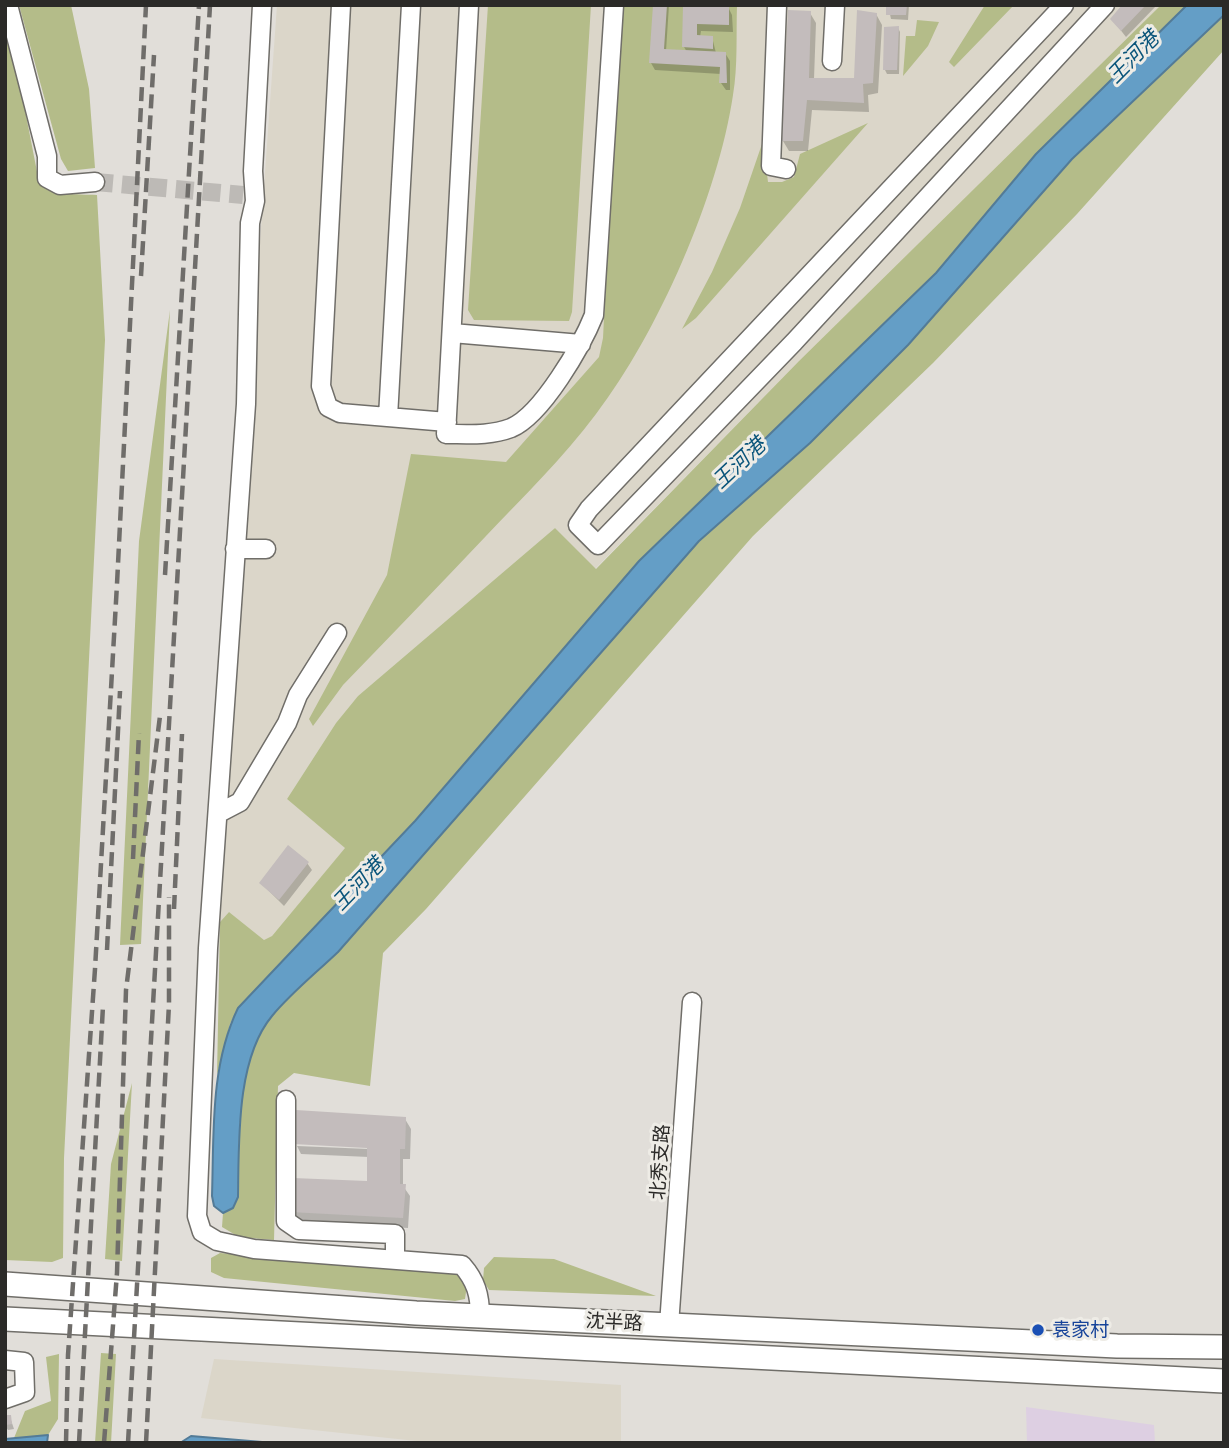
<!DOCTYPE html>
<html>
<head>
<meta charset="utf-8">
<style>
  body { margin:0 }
  #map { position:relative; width:1229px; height:1448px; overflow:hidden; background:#e1ded9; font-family:Commissioner,sans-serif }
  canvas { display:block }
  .frame { position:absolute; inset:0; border:7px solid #2b2a28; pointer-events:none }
</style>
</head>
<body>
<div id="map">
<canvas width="1229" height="1448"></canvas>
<div class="frame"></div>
</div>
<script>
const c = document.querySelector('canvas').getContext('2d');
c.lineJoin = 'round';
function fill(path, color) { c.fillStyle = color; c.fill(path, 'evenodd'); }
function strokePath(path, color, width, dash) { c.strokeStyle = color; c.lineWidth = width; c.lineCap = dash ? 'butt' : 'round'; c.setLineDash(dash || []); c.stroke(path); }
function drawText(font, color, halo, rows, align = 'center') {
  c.font = font + ' Commissioner,"Noto Sans SC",sans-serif'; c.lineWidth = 6; c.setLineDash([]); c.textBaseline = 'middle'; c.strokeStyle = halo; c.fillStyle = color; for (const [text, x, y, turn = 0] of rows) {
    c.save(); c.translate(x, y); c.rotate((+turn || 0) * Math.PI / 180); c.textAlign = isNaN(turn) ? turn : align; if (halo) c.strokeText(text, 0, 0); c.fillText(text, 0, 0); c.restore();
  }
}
const commercial = new Path2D(`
  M1026,1407L1154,1425L1155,1443H1027Z`);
const built = new Path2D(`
  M277,5H1161L799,361L595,569L555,528L358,696L336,723L287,799L346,848L272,936L264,940L229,912L220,922L214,810L229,675Z
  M214,1359L621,1385V1443H435L201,1418Z`);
const green = new Path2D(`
  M19,5H71L89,89L95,168L68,171L61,159Z
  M488,5H591L572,312L569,321L474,320L468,310Z
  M620,5H737C736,35 738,66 733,95C718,196 658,333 596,414C563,458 524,496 486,536C439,586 391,635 343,685L313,726L309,719L387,575L411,454L506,462L599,357L603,338Z
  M985,5H1014L954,67L949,62Z
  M1161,5H1187L1036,154L936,273L639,561L415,821L238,1008L230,1024L217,1075L220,922L229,912L264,940L272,936L345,848L287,799L336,723L358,696L555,528L596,569L799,361Z
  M1224,15V50L1077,214L933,363L753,536L426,909L383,953L370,1086L294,1073L278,1086L274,1240L239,1237L222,1227L223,1213L233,1208L238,1197C239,1142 236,1059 272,1016C291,993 316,973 338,952L699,541L810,443L908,345L1072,159Z
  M917,20L939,22L928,46L903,76L906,36H915Z
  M5,28L16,64L39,182C56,196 76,194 97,195L105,340L64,1158L63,1258L52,1262L5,1260Z
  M868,123L696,318L682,329L712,272L740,208L763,141L768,182H782L794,177L800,154Z
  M170,310L141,944L120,945L139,541Z
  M132,1083L122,1261L105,1259L111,1164Z
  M220,1253L457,1273L467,1285L465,1299L455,1301L224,1278L211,1272V1258Z
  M494,1257L554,1259L656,1296L489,1290L483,1280L484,1268Z
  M101,1353L116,1354L111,1443H95Z
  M59,1354L58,1419L48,1435L14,1438L25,1411L51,1401L46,1357Z`);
const water = new Path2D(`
  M1187,5H1224V15L1072,159L908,345L810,443L699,541L338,952C316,973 291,993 272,1016C236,1059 239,1142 238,1197L233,1208L223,1213L214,1206L212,1196C214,1133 210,1066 238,1008L415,821L639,561L936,273L1036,154Z
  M48,1435L47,1443H5V1439Z
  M191,1436L274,1443H180Z`);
const shadow = new Path2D(`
  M655,5H669L666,51L687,52L684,47L685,5L728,7L732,15L733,32L701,31L700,37H712L716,53H725L730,61V90H726L721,83V74L655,70L651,63Z
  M888,5H909L908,20L891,19Z
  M1125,5H1157L1126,37L1112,19Z
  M810,13L816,23L814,79L855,80L876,14L882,25L878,93L868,95L869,112L812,110L808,151H789L783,141Z
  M898,28L900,32L899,74H887L885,70Z
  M307,863L312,870L284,906L261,883Z
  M405,1119L411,1129L410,1159H403V1186L410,1196L408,1228L299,1222L293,1212L370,1184L369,1157L301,1154L297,1146L369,1149Z
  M5,1417H10L14,1429L8,1430L5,1426Z`);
const building = new Path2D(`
  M653,5H667L664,49L726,52L727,83H719L720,67L649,63Z
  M683,5L729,6V25L697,24V35L713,36V49L682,47Z
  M886,5H907L906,15H886Z
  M1122,5H1146L1121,31L1110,19Z
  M788,10L811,11L809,78H854L857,10L877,13L873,83L863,84L864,103L807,100L803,141H781Z
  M899,26L897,70H883L884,27Z
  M288,845L309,862L279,900L259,883Z
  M296,1110L406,1117L405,1149H400V1184H406L403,1218L291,1212L293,1178L367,1181V1148L293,1144Z
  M5,1415H11L12,1424L5,1425Z`);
const minorTunnel = new Path2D(`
  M95,182L243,195`);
const minor = new Path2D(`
  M8,5L47,156V178L60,185L95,182
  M262,5L253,171L255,201L250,223L246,404L208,948L197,1216L202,1232L217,1241L254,1249L462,1265C476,1281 480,1295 480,1316
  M341,5L321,386L328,407L340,413L447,422
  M469,5L446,434C468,434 490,436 511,428C542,415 582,345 594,315L614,5
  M777,5L771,166L786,169
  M1064,5L589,509L578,525L598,545L794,342L1105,5
  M832,61L835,5
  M452,333L581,344
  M388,417L411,5
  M235,549H266
  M219,813L240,802L287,723L298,695L337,633
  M286,1100V1221L299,1230L395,1234V1259
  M669,1325L692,1002
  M5,1360L24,1362L25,1392L5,1399`);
const major = new Path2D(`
  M5,1284L416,1313L1117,1346L1224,1347
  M5,1319L1224,1381`);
const rail = new Path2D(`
  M141,276L154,55
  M165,575L199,5
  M133,859L139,733
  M174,909L182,734
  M107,950L120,691
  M66,1443L68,1355L95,969L117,584L146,5
  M79,1443L103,1006
  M104,1443L117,1273L126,990L160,716
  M128,1443L210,5
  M146,1443L169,1004V897`);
const markers = [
  [1038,1330,7,"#1a4fb4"]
];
const streetNames = [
  ["北秀支路",660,1162,-86],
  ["沈半路",614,1322,3]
];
const transitNames = [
  ["袁家村",1052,1330]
];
const waterNames = [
  ["王河港",1133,57,-45],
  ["王河港",739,463,-43],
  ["王河港",358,884,-46]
];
fill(commercial, '#ddcfe2');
fill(built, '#dbd6c9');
fill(green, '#b4bc89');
fill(water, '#649ec6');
strokePath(water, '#537b97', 2);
fill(shadow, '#0003');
fill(building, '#c3bcbc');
strokePath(minorTunnel, '#bdbab6', 18, [18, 9]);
strokePath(minor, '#706e69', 21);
strokePath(major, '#706e69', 26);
strokePath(minor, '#fff', 18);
strokePath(major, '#fff', 23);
strokePath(rail, '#6f6d6a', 4.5, [14, 7]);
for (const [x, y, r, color] of markers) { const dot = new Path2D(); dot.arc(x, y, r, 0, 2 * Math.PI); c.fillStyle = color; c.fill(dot); strokePath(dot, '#eeece6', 2.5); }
drawText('19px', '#2b2a28', '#eeece6', streetNames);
drawText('19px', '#164399', '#eeece6', transitNames, 'left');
drawText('italic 21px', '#09547a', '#eeece6', waterNames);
</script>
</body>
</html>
